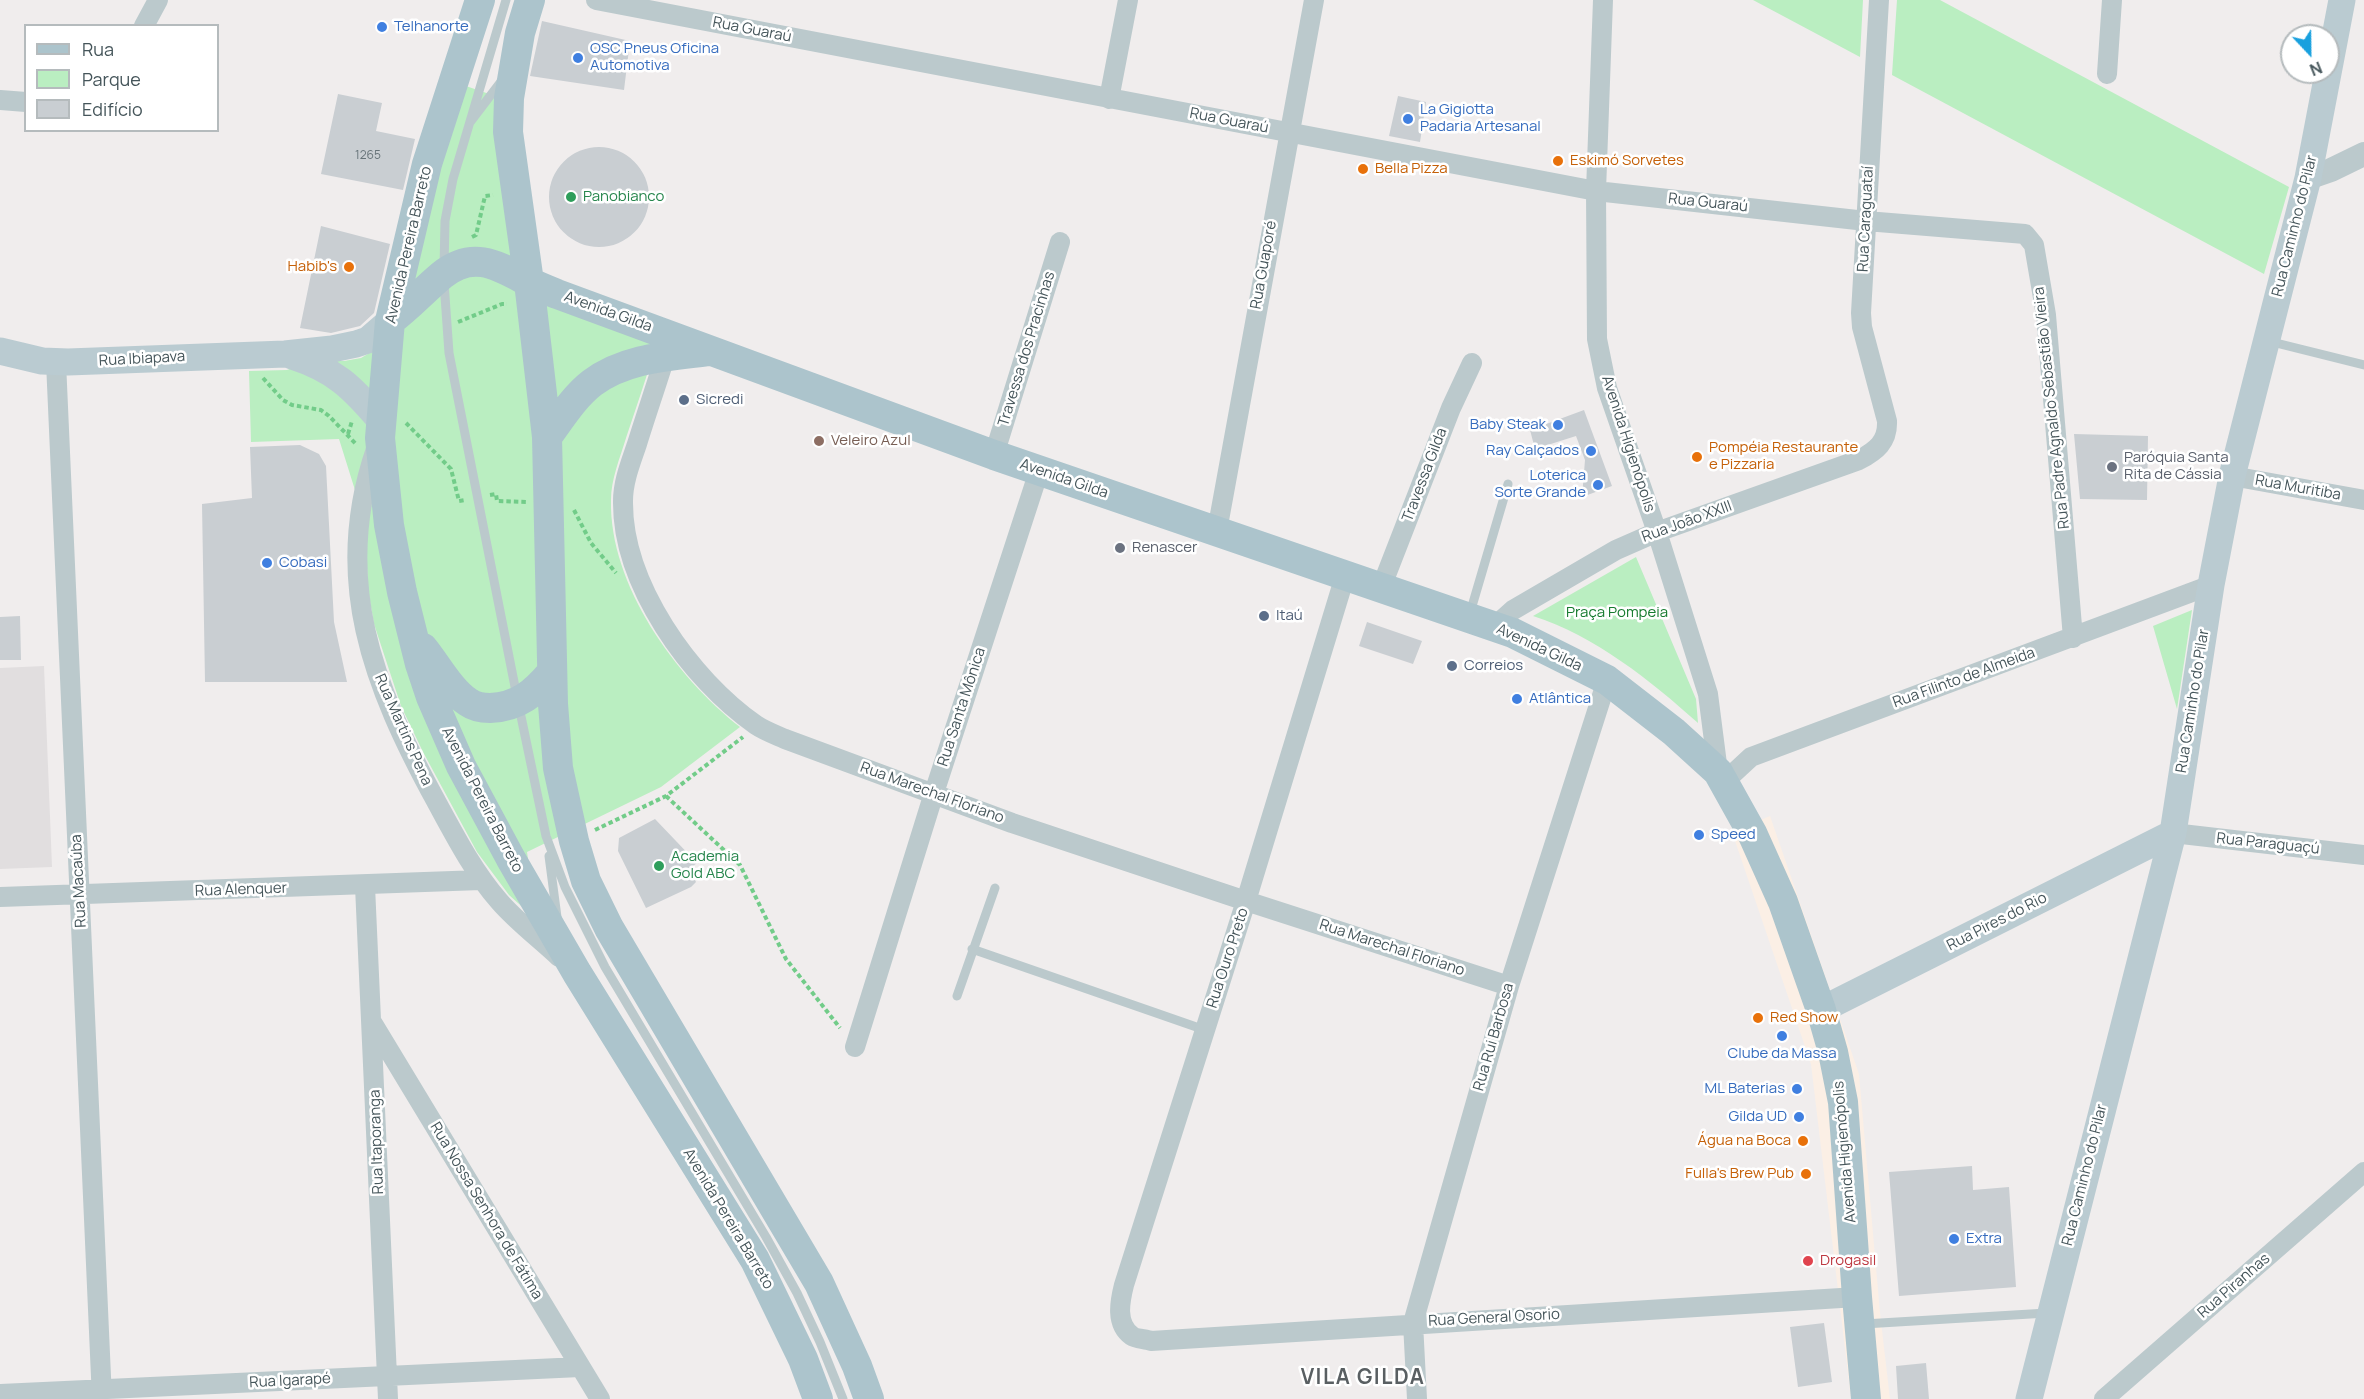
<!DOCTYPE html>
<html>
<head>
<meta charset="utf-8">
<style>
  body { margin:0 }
  #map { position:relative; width:2364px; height:1399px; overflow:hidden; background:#f0eded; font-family:Manrope,sans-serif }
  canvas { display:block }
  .legend { position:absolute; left:24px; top:24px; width:195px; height:108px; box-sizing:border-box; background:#fff; border:2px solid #b5bbbd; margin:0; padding:8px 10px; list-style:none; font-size:18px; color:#45555a }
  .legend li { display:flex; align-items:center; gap:12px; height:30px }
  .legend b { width:30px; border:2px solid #b5bbbd }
  .north { position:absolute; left:2280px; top:24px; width:60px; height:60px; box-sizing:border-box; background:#fff; border:2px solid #b5bbbd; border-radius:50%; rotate:158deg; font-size:16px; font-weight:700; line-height:24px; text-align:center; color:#45555a }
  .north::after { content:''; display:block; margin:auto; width:21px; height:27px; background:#18a0de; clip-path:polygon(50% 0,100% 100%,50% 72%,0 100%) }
</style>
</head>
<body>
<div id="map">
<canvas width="2364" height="1399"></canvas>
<ul class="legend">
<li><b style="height:8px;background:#acc4cc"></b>Rua</li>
<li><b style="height:16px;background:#baeec1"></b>Parque</li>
<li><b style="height:16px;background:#c9ced2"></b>Edifício</li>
</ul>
<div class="north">N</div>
</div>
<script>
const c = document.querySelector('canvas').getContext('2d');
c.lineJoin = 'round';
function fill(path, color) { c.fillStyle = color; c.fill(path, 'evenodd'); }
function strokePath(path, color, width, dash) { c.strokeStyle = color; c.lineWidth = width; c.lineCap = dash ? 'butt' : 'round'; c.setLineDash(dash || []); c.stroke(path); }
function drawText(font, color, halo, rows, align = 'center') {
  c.font = font + ' Manrope,sans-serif'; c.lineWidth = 5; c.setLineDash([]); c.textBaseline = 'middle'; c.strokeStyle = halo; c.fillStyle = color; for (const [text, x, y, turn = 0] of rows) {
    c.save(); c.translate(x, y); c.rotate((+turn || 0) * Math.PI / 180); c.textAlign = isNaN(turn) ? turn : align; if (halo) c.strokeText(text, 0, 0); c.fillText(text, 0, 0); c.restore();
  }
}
const commercial = new Path2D(`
  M1770,816L1859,1074L1880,1313L1890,1399H1851L1811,1064L1732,832Z`);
const education = new Path2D(`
  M44,666L52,867L0,869V668Z`);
const green = new Path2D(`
  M1753,0H1863L1860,57Z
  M1897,0H1940L2289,187L2264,274L1892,75Z
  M463,85L498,97L520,292L671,346L656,347C646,378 636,408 626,438C620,458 611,479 611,500C609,585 676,677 740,727L661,787L527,852L537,920L509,895L477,852L423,752L401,706L374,624L368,590L365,522L339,439L251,442L249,371L287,370L313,360L344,361L361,358L378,348Z
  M1636,557L1696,699L1698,723C1650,680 1595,636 1533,616Z
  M2192,610L2177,709L2153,626Z`);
const building = new Path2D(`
  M542,21L630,41L624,90L530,76Z
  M338,94L382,103L376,131L415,139L403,190L321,174Z
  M1398,96L1426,102L1420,142L1389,136Z
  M549 197a50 50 0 1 1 100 0a50 50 0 1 1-100 0Z
  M321,226L390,244L374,313L360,326L331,333L300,328Z
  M1584,410L1612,486L1582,497L1585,460L1576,436L1535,449L1530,430Z
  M2074,434L2148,436L2147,500L2080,499Z
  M300,445L319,454L326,466L334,622L347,682H205L202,504L252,498L250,447Z
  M20,616L21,660H0V617Z
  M1367,622L1422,641L1413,664L1359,646Z
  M655,819L697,863L689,869L696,882L691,887L646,908L618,851L619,838Z
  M1972,1166L1973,1190L2009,1187L2016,1287L1899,1296L1889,1172Z
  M1824,1323L1832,1382L1798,1387L1790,1327Z
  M1926,1363L1929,1399H1898L1896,1366Z`);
const path = new Path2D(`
  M472,237L476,235L485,196L493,195
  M458,322L502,304H507
  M263,378L283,400L292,405L321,410L329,416L356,444
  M406,423L451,469L459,501L465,500
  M348,434L352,421
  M490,495L496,494L497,501L527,502
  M574,510L591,543L616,573
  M666,796L740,865L786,959L840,1028
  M595,830L666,796L743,737`);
const service = new Path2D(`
  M471,121L503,79
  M444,268L445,221L453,179L506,0
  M444,282L449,353L518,702L546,836L565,887L605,967L766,1237L797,1293L820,1342L843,1399
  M2268,341L2364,365
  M1470,613L1508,484
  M549,856L557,917
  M972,949L1205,1030
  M957,996L995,888
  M1864,1324L2047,1313`);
const minor = new Path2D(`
  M596,0L1596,191L1866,221L2025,234L2034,245L2046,315L2073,638
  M1603,0L1596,191L1597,339L1607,388L1657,532L1708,694L1718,772
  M144,26L158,0
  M2107,74L2112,0
  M1109,99L1128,0
  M0,100L26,102
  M665,357C656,386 646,415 637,444C631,462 623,481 623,501C622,584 690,679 756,725C765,731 776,735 785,739L1012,823L1246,901L1509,986
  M56,362L102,1399
  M376,449C331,579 373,686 436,801C455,836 473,871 499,901C516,921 540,939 559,957
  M994,455L1060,242
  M2232,476L2364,500
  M1217,531L1314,0
  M1345,576L1246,901L1124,1285C1120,1301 1115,1324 1132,1336C1136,1339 1146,1339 1151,1341L1857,1297
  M1381,588L1451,408L1472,363
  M1494,627L1513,610L1616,550L1657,532L1859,460C1876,451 1888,442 1887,421L1862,327L1861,313L1879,0
  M1724,782L1751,757L2211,585
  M2173,833L2364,855
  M365,886L388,1399
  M0,897L481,880
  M373,1024L600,1399
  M855,1047L934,793L1039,471
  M0,1394L580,1367
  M1417,1399L1413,1323L1509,986L1607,680
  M2104,1399L2364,1172`);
const tertiary = new Path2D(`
  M2308,178L2331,170L2364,154`);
const secondary = new Path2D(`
  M0,351L42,361L68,362L285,354L332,349L356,344L368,340L390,321
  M292,356C335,370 352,387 381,421
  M1821,1010L2173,833
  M2029,1399L2173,833L2211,585L2232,476L2308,178L2342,0`);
const primary = new Path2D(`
  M480,0L427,164L390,321L380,438L389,525L402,592L420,664L431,697L461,766L511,859L577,973L755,1260L803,1359L818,1399
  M530,0L520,33L509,98L508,132L529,282L547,437L553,704L558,768L574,841L586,881L609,928L819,1283L857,1366L869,1399
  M390,321C409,307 424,290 442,275C473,250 497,265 527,281C537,286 547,290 557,294L994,455L1513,633L1607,680L1674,732L1718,772L1752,833L1783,902L1821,1010L1833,1052L1843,1102L1857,1297L1866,1399
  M547,437C561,418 574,397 592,383C625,358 669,356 709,351
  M423,648C437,665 450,690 468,702C475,707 482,708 490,708C519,707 535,692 552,672`);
const markers = [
  [382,27,6,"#3f7fe0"],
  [578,58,6,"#3f7fe0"],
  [1408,119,6,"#3f7fe0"],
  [1558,161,6,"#e8710a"],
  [1363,169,6,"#e8710a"],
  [571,197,6,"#2e9e5b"],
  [349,267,6,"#e8710a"],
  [684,400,6,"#5c6f8a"],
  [1558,425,6,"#3f7fe0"],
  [819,441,6,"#8d6e63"],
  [1591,451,6,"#3f7fe0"],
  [1697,457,6,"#e8710a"],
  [2112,467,6,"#6b7280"],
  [1598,485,6,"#3f7fe0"],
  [1120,548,6,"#6b7280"],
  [267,563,6,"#3f7fe0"],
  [1264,616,6,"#5c6f8a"],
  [1452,666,6,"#5c6f8a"],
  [1517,699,6,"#3f7fe0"],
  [1699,835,6,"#3f7fe0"],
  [659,866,6,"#2e9e5b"],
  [1758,1018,6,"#e8710a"],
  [1782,1036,6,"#3f7fe0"],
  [1797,1089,6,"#3f7fe0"],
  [1799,1117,6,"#3f7fe0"],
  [1803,1141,6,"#e8710a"],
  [1806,1174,6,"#e8710a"],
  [1954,1239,6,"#3f7fe0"],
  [1808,1261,6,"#e0444e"]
];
const numberNames = [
  ["1265",368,156]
];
const shopNames = [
  ["Telhanorte",394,27],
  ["OSC Pneus Oficina",590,49],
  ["Automotiva",590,66],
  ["La Gigiotta",1420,110],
  ["Padaria Artesanal",1420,127],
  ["Baby Steak",1546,425,"right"],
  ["Ray Calçados",1579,451,"right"],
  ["Loterica",1586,476,"right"],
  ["Sorte Grande",1586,493,"right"],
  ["Cobasi",279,563],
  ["Atlântica",1529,699],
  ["Speed",1711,835],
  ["Clube da Massa",1782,1054,"center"],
  ["ML Baterias",1785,1089,"right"],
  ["Gilda UD",1787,1117,"right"],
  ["Extra",1966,1239]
];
const streetNames = [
  ["Rua Guaraú",752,30,11],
  ["Rua Guaraú",1229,121,11],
  ["Rua Guaraú",1708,203,6],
  ["Rua Caraguataí",1866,219,-87],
  ["Rua Caminho do Pilar",2295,226,-76],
  ["Avenida Pereira Barreto",409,245,-77],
  ["Rua Guaporé",1264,265,-80],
  ["Avenida Gilda",608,312,20],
  ["Travessa dos Pracinhas",1027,349,-73],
  ["Rua Ibiapava",142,359,-3],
  ["Rua Padre Agnaldo Sebastião Vieira",2052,408,-96],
  ["Avenida Higienópolis",1628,444,72],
  ["Travessa Gilda",1425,475,-69],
  ["Avenida Gilda",1064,479,19],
  ["Rua Muritiba",2298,488,10],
  ["Rua João XXIII",1687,522,-20],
  ["Avenida Gilda",1539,648,25],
  ["Rua Filinto de Almeida",1964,678,-20],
  ["Rua Caminho do Pilar",2193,701,-81],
  ["Rua Santa Mônica",962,707,-72],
  ["Rua Martins Pena",403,730,66],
  ["Rua Marechal Floriano",932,793,20],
  ["Avenida Pereira Barreto",482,800,63],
  ["Rua Paraguaçú",2268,844,6],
  ["Rua Macaúba",79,881,-93],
  ["Rua Alenquer",241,890,-2],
  ["Rua Pires do Rio",1997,922,-27],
  ["Rua Marechal Floriano",1392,948,18],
  ["Rua Ouro Preto",1228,958,-72],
  ["Rua Rui Barbosa",1494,1037,-74],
  ["Rua Itaporanga",377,1142,-92],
  ["Avenida Higienópolis",1845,1152,-95],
  ["Rua Caminho do Pilar",2085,1175,-76],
  ["Rua Nossa Senhora de Fátima",486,1211,59],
  ["Avenida Pereira Barreto",728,1219,59],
  ["Rua Piranhas",2234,1286,-41],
  ["Rua General Osorio",1494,1318,-3],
  ["Rua Igarapé",290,1381,-3]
];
const foodNames = [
  ["Eskimó Sorvetes",1570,161],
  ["Bella Pizza",1375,169],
  ["Habib's",337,267,"right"],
  ["Pompéia Restaurante",1709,448],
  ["e Pizzaria",1709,465],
  ["Red Show",1770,1018],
  ["Água na Boca",1791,1141,"right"],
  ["Fulla's Brew Pub",1794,1174,"right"]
];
const leisureNames = [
  ["Panobianco",583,197],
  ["Academia",671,857],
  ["Gold ABC",671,874]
];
const serviceNames = [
  ["Sicredi",696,400],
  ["Itaú",1276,616],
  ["Correios",1464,666]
];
const educationNames = [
  ["Veleiro Azul",831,441]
];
const worshipNames = [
  ["Paróquia Santa",2124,458],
  ["Rita de Cássia",2124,475],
  ["Renascer",1132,548]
];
const parkNames = [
  ["Praça Pompeia",1617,613]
];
const healthNames = [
  ["Drogasil",1820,1261]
];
const districtNames = [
  ["VILA GILDA",1363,1378]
];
fill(commercial, '#fbefe5');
fill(education, '#e1dedf');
fill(green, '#baeec1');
fill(building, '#c9ced2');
strokePath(path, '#72cc89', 4, [4.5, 3]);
strokePath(service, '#bbc9cc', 9);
strokePath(minor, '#bbc9cc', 20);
strokePath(tertiary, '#bbc9cc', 24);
strokePath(secondary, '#bacbd1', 27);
strokePath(primary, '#acc4cc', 30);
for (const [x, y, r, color] of markers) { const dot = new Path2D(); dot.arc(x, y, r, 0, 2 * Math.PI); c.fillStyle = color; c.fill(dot); strokePath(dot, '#fff', 2); }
drawText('12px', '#667378', null, numberNames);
drawText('15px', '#366cbe', '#fff', shopNames, 'left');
drawText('15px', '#45555a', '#fff', streetNames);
drawText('15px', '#c56008', '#fff', foodNames, 'left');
drawText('15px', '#27864d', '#fff', leisureNames, 'left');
drawText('15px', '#4e5e75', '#fff', serviceNames, 'left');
drawText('15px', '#785e54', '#fff', educationNames, 'left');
drawText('15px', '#5b616d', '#fff', worshipNames, 'left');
drawText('15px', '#167b2f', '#fff', parkNames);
drawText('15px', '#be3a42', '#fff', healthNames, 'left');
c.letterSpacing = '1.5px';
drawText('bold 21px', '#595f62', '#fff', districtNames);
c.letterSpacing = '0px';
</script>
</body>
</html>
